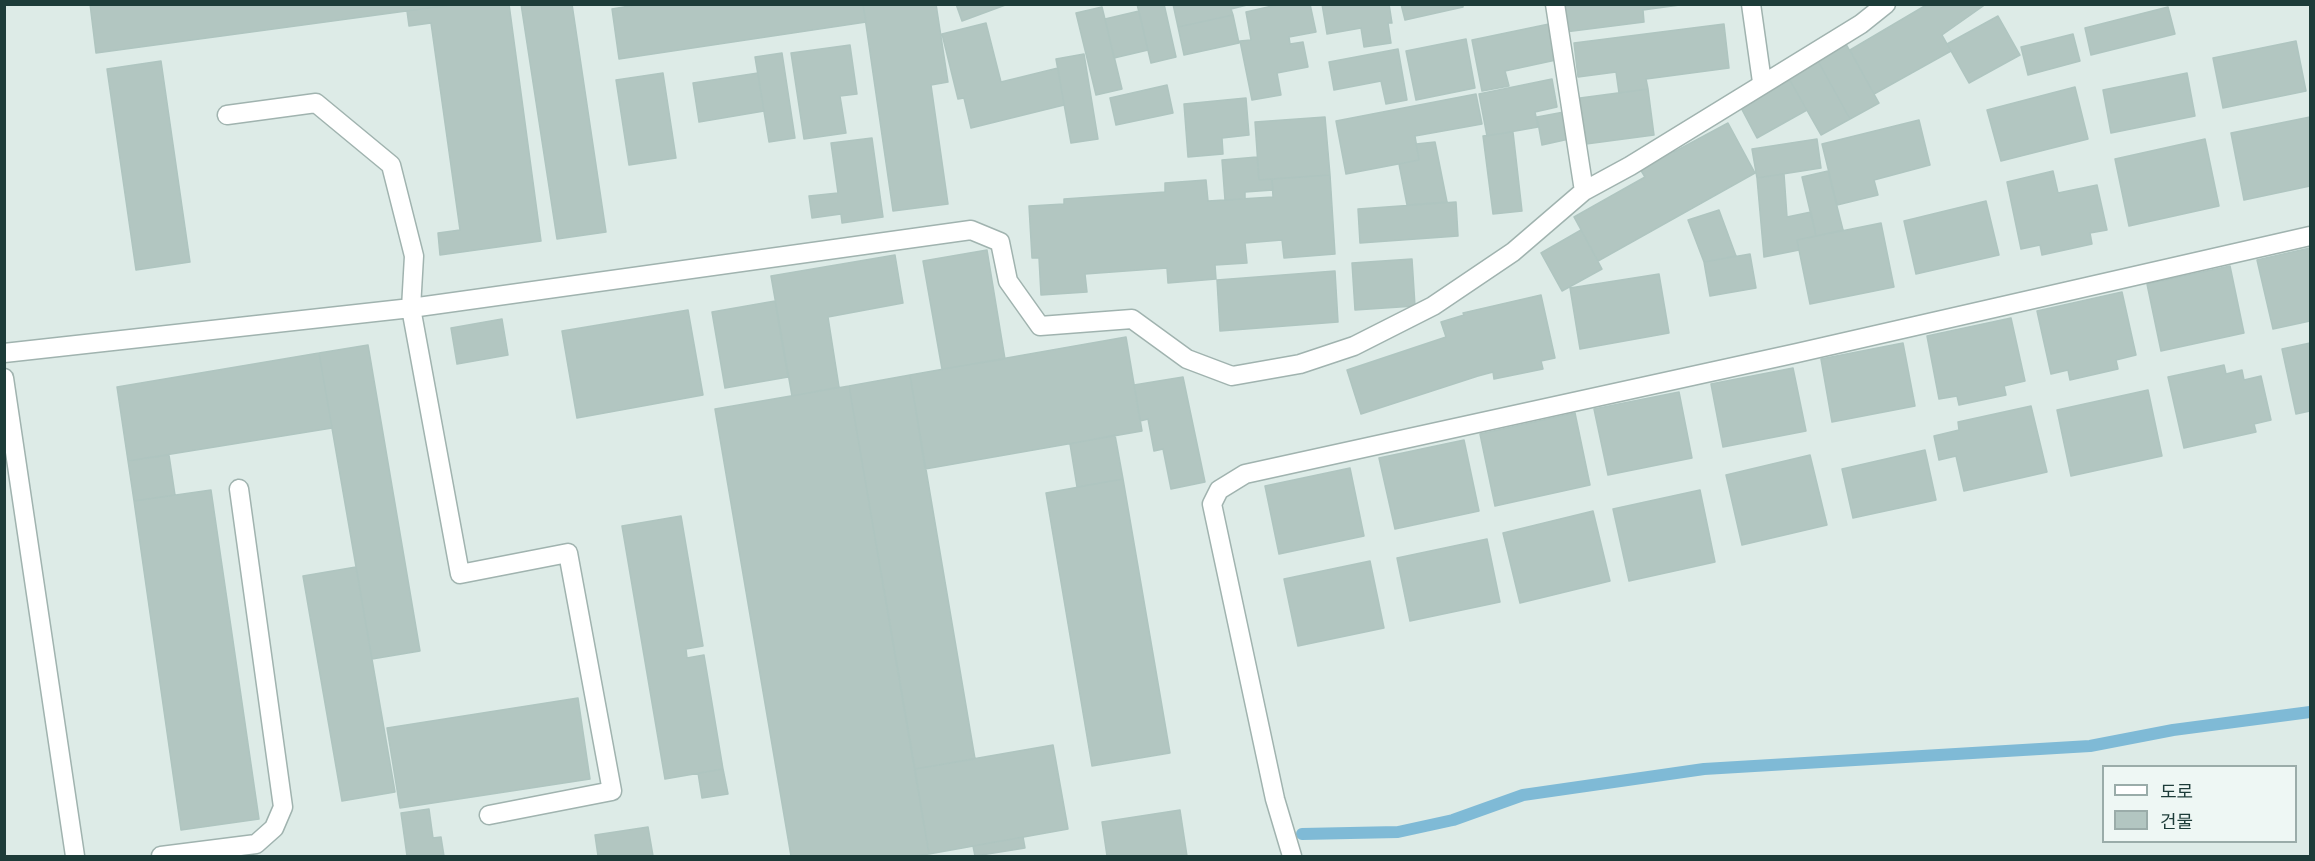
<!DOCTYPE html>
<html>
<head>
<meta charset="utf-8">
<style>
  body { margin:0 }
  #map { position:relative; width:2315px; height:861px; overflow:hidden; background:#ddebe7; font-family:Barlow,"Noto Sans KR",sans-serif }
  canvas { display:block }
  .frame { position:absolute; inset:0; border:6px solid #1d3c39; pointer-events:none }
  .legend { position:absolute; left:2102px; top:765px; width:195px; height:78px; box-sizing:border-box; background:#eef7f4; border:2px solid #9aaca9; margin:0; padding:8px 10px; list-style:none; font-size:18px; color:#1d3c39 }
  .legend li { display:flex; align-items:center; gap:12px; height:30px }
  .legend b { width:30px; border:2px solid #9aaca9 }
</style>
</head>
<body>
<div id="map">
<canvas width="2315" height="861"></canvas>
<div class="frame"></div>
<ul class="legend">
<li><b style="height:8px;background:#fff"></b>도로</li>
<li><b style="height:16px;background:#b2c6c1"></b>건물</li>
</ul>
</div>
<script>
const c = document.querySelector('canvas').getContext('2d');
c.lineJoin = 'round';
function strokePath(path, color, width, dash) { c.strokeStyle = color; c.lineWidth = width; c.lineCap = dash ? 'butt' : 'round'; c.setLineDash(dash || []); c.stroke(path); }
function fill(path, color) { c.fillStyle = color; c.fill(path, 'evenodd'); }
const stream = new Path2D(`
  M1302,834L1398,832L1453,820L1523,795L1704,769L2090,746L2173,730L2310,712`);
const building = new Path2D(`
  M90,4H458L96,53Z
  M458,4H509L541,241L440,255L438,233L460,230L431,23L409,26L407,11Z
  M521,4H572L606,232L557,239Z
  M641,4H863L866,22L619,59L612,9Z
  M863,4H936L948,82L931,85L948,204L893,211Z
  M956,4H1008L962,21Z
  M1137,4H1164L1176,57L1151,63Z
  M1173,4H1251L1231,9L1233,15L1178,27Z
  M1281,4H1310L1316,32L1289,37L1290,44L1303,42L1308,67L1277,73L1281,95L1252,100L1240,41L1251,40L1246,12Z
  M1322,4H1389L1392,23H1388L1391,43L1364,47L1361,28L1327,34Z
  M1401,4H1463V7L1405,20Z
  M1562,4H1687L1643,10L1644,22L1565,32Z
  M1928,4H1986L1942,35L1951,51L1874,94L1850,50Z
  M1102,7L1122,89L1096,95L1076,13Z
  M2168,7L2175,34L2091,55L2085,28Z
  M1139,11L1148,50L1114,58L1105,19Z
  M1233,15L1239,43L1184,55L1178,27Z
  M1998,16L2020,55L1969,83L1947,44Z
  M986,23L1001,82L1058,68L1064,105L971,128L964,98L958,99L942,34Z
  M1549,24L1556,60L1505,71L1509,86L1482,91L1472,40Z
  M1724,24L1729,68L1646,79L1648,89L1619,93L1616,72L1578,77L1574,43Z
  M2073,34L2080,61L2028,75L2021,47Z
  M1466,39L1475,88L1416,100L1406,51Z
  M2296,41L2306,91L2223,108L2213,58Z
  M1846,44L1879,103L1850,119L1818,61Z
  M850,45L857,94L840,96L846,133L804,139L791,53Z
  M1398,49L1407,100L1386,104L1381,81L1334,90L1329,62Z
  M782,53L795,138L769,142L755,57Z
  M1084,54L1098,139L1071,143L1056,59Z
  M161,61L190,262L136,270L107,69Z
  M1818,61L1850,119L1821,135L1788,77Z
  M663,73L676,158L629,165L616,80Z
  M758,73L764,111L699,122L693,83Z
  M2187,73L2195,116L2111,133L2103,90Z
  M1788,77L1807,110L1757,138L1739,104Z
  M1552,79L1557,107L1535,112L1538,127L1487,136L1479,94Z
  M1167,85L1173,113L1116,125L1110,98Z
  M2075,87L2088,139L2001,161L1987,110Z
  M1648,89L1654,135L1586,144L1580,98Z
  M1476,94L1482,124L1415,136L1419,160L1346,174L1336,121Z
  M1246,98L1249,135L1222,138L1223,154L1188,157L1184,104Z
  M1564,112L1569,139L1542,145L1537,117Z
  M1325,117L1330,175L1259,180L1255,122Z
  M2310,117V186L2244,200L2231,133Z
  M1919,120L1930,165L1874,180L1878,195L1837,205L1822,144Z
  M1728,123L1755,173L1598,261L1574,217L1645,177L1637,164L1670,145L1674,152Z
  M1513,132L1522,211L1493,214L1483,136Z
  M872,138L883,217L842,223L841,214L812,218L809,196L838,193L831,143Z
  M1817,139L1821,168L1757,178L1752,149Z
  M2205,139L2219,206L2129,226L2115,159Z
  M1435,142L1447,202L1407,205L1399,164L1419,160L1416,144Z
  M1257,157L1259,180L1272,179L1273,190L1245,192V199L1225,200L1222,160Z
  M1828,171L1843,230L1816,236L1802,177Z
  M2053,171L2058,193L2097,185L2107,230L2090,233L2092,244L2042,255L2040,245L2021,249L2007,182Z
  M1784,174L1787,217L1811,212L1816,236L1797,240L1799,250L1764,257L1757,178Z
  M1330,175L1335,254L1284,258L1282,240L1245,243L1247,263L1215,265L1216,279L1168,283L1167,268L1085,274L1087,292L1041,295L1039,258H1032L1029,206L1064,204V199L1165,192V183L1206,180L1208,201L1273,197L1272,179Z
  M1986,201L1999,255L1916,274L1904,221Z
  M1456,202L1458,236L1360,243L1358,209Z
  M1719,210L1736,256L1704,262L1688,220Z
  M1881,223L1894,287L1810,304L1797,240Z
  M1581,230L1602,269L1562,291L1541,253Z
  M2310,248V321L2273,329L2257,260Z
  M987,250L1005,359L942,369L923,261Z
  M1750,254L1756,288L1710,296L1704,262Z
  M895,255L903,303L828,317L839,387L792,396L771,276Z
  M1412,259L1415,306L1355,310L1352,263Z
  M2230,266L2244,333L2161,351L2147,284Z
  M1335,271L1338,322L1220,331L1217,280Z
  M1659,274L1669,333L1580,349L1570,288Z
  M2122,292L2136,355L2116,360L2118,369L2070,380L2068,370L2051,374L2037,311Z
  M1541,295L1555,358L1541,361L1543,369L1494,379L1493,372L1478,376L1361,414L1347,370L1446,337L1441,322L1464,315L1463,313Z
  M775,301L788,377L725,388L712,312Z
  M688,310L703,395L577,418L562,331Z
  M2011,318L2025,381L2004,386L2006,395L1959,405L1957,396L1939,399L1927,336Z
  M502,319L508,355L457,364L451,328Z
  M1126,337L1142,431L925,469L910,375Z
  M1903,343L1915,406L1832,422L1821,359Z
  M2310,343V411L2296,414L2282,349Z
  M368,345L420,651L372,659L319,353Z
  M319,353L332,428L128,461L117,387Z
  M2224,365L2226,374L2242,370L2244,380L2261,376L2271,420L2254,424L2256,432L2184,448L2168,377Z
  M1793,368L1806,431L1723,447L1711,384Z
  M910,375L975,759L915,769L849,386Z
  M1183,377L1205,482L1171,489L1163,449L1154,451L1148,419L1140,421L1134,385Z
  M849,386L929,854L913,856H791L715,409Z
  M2148,390L2162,456L2071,476L2057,410Z
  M1679,392L1692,458L1608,475L1594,409Z
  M2031,406L2047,472L1964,491L1956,456L1939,460L1934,436L1959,430L1958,422Z
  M1575,413L1590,485L1495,506L1480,434Z
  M1115,435L1123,479L1077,487L1070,444Z
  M1464,440L1479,511L1395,529L1379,458Z
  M1925,450L1936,500L1853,518L1842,469Z
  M169,455L175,495L134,501L128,461Z
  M1810,455L1827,525L1742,545L1726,475Z
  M1350,468L1364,536L1279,554L1265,486Z
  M1123,479L1170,753L1092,766L1046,493Z
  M211,490L259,819L181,830L134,501Z
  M1700,490L1715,562L1629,581L1613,509Z
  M1593,511L1610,581L1520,603L1503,533Z
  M681,516L703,646L686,649L687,658L704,655L723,769L665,779L622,526Z
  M1487,539L1500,602L1410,621L1397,558Z
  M1370,561L1384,628L1298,646L1284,579Z
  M356,567L395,792L342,801L303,576Z
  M578,698L590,779L400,808L387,728Z
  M1053,745L1068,829L929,854L915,769Z
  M723,769L728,794L702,798L698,773Z
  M429,809L433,838L441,837L444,856H407L401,813Z
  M1180,810L1187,856H1107L1102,822Z
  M648,827L653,856H598L595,835Z
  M1023,837L1025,848L975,856L973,846Z`);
const minor = new Path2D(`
  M1555,4L1584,191
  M1751,4L1762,82
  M227,115L316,103L391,165L414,256L411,308L460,574L568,553L612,791L489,815
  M4,353L411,308L971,230L1000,242L1008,281L1040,326L1132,319L1187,359L1232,376L1300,364L1354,346L1433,306L1513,252L1584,191L1630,166L1861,24L1886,4
  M4,378L75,856
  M161,856L256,844L274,828L283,807L239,489
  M1292,856L1275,799L1212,504L1219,490L1245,474L1797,353L2310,236`);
strokePath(stream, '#7fbad6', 12);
fill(building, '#b2c6c1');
strokePath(building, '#afc5c0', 1.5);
strokePath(minor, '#a0b3af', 21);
strokePath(minor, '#fff', 18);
</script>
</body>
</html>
